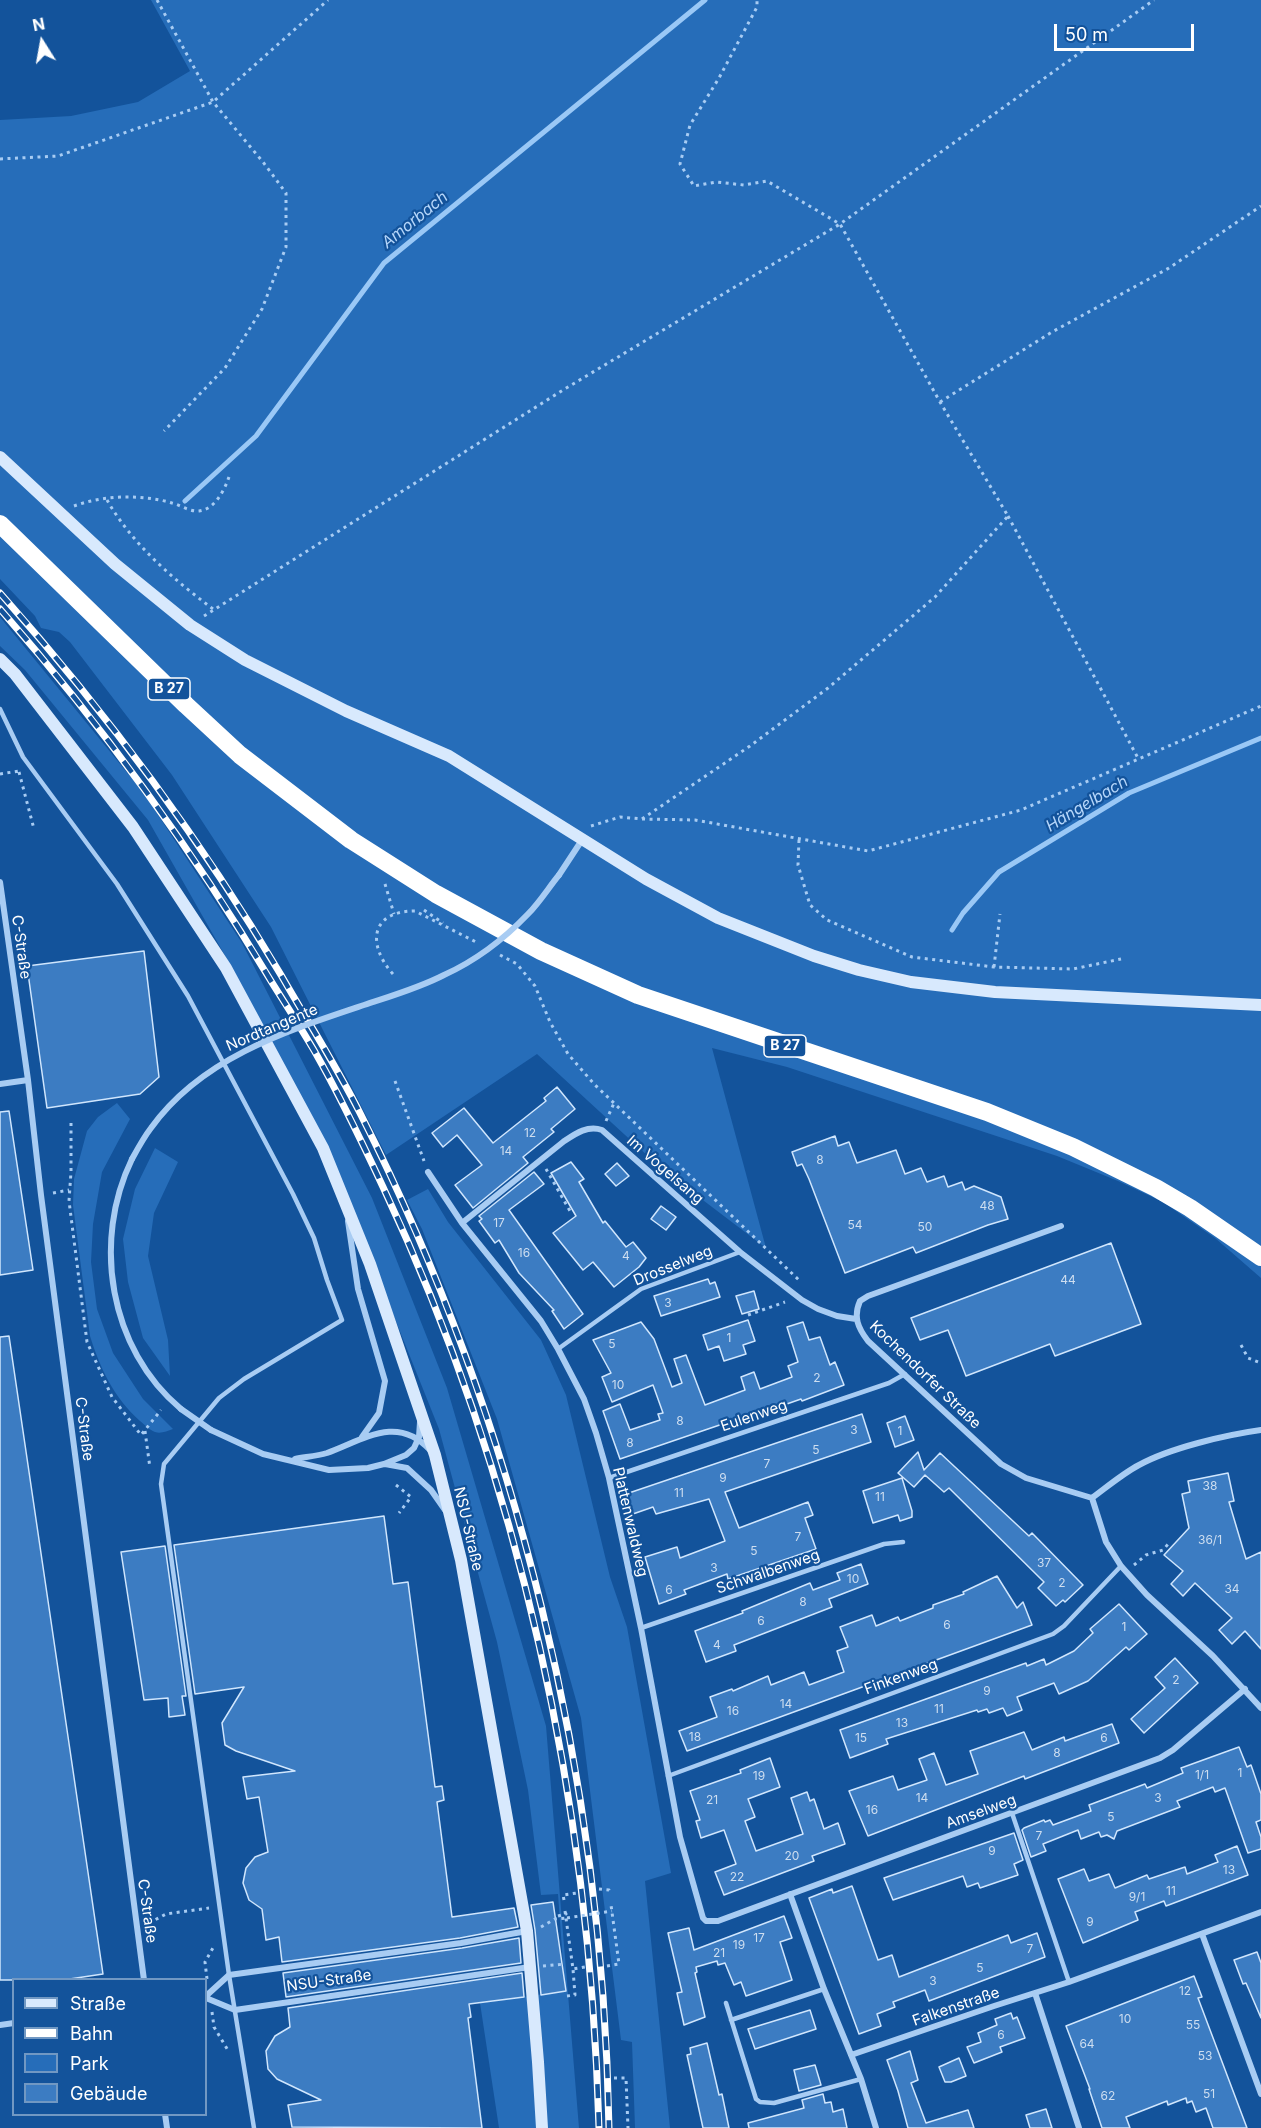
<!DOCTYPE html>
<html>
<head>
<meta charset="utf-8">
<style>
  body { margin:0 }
  #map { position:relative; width:1261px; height:2128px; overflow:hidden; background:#13539b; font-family:Inter,sans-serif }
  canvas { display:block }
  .legend { position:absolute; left:12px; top:1978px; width:195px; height:138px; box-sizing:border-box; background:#13539b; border:2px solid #7198c3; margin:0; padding:8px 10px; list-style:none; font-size:18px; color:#fff }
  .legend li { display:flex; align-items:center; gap:12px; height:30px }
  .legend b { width:30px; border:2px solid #7198c3 }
  .north { position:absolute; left:12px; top:12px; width:60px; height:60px; -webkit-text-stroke:4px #13539b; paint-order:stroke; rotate:349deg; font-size:16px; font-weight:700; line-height:24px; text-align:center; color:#fff }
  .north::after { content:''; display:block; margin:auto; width:21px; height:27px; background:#fff; clip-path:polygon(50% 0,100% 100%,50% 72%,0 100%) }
  .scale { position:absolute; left:1054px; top:24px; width:140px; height:27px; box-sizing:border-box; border:3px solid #fff; border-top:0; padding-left:8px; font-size:18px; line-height:21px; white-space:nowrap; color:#fff; -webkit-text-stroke:4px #13539b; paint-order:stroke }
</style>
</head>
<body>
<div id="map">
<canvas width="1261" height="2128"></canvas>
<ul class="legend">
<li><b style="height:8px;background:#d8e9fd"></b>Straße</li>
<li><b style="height:8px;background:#fff"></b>Bahn</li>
<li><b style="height:16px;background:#266db9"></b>Park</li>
<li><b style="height:16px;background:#3c7cc2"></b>Gebäude</li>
</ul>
<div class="north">N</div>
<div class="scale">50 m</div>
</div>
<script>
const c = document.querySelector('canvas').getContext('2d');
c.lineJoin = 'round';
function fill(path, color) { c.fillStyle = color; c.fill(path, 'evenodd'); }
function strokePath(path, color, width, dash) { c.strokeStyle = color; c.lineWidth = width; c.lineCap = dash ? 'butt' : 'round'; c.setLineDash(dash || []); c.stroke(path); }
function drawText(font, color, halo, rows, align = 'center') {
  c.font = font + ' Inter,sans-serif'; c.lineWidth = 4.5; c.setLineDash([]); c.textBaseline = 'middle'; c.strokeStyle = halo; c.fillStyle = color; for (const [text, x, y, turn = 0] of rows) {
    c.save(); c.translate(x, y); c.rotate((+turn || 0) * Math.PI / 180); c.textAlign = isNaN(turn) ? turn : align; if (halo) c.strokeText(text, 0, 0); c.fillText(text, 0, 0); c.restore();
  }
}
const green = new Path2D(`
  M151,0H1261V1278L1215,1238L1163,1202L1118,1181L1057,1156L787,1067L712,1048L766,1248L662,1169L537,1054L386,1155L271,927L172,775L70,642L59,632L41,628L35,616L0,579V120L71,116L138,102L190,71Z
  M0,617L143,792L242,943L372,1198L447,1388L546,1726L579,2128H499L480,2003L565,1991L558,1894L541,1895L528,1790L497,1642L475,1562L439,1429L373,1264L236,975L148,820L25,670L0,646Z
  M117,1103L130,1119L102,1172L93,1224L91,1262L97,1309L113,1353L143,1399L173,1429C167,1431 161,1434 155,1432C149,1430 144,1424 140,1421C114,1398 100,1368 90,1336L73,1205L74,1179L87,1131L98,1117Z
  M155,1148L178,1162L154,1213L148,1256L168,1340L170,1376L143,1338L128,1282L123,1239L135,1189Z
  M428,1189L448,1222L541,1340L566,1395L610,1577L627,1627L671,1873L645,1881L670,2128H635L632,2042L621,2040L581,1718L497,1419L422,1229L407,1200Z`);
const stream = new Path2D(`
  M185,501L256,436L384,263L705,0
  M952,930L963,913L999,872L1129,793L1261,738`);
const building = new Path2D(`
  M144,951L159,1077L140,1094L47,1108L27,966Z
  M557,1087L575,1109L551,1129L554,1132L523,1157L528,1163L473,1208L455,1185L482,1165L457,1135L443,1147L432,1133L464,1108L493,1143L546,1101L544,1098Z
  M9,1111L33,1270L0,1275V1112Z
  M835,1136L838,1146L849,1142L857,1163L896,1150L905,1174L921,1168L927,1182L944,1176L948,1187L962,1182L965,1190L974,1186L1001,1197L1008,1219L988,1225L916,1253L913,1247L845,1273L809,1179L802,1164L797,1166L792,1152Z
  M571,1162L584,1179L579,1182L603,1223L605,1221L626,1247L633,1242L646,1258L639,1267L614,1287L593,1262L583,1270L553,1233L576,1216L551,1173Z
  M617,1163L629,1176L616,1186L605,1174Z
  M534,1172L544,1184L509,1210L583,1314L564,1329L552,1311L554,1310L519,1273L499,1240L495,1243L479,1221L482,1219L479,1216Z
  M661,1206L676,1217L666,1230L651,1219Z
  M1111,1243L1141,1324L1055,1356L1050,1344L966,1376L948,1330L920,1340L911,1318Z
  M708,1279L710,1284L715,1282L720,1297L661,1316L654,1296Z
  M754,1291L759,1309L742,1314L736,1296Z
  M748,1320L755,1341L743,1345L746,1354L724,1361L719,1346L708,1350L703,1335Z
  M641,1322L654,1339L672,1387L682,1383L674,1359L686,1355L705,1405L745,1390L741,1377L754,1372L760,1389L792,1377L788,1366L798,1362L787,1327L803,1322L809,1340L820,1337L830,1365L835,1362L844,1385L802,1401L801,1399L747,1418L746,1416L620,1459L603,1411L620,1404L630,1430L660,1420L658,1414L663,1413L653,1385L612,1402L602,1377L611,1373L593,1340Z
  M9,1336L103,1974L63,1980H0V1337Z
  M862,1414L871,1442L725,1492L739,1528L808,1502L813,1515L805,1518L816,1549L728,1579L727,1574L684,1590L686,1594L659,1604L645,1557L677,1547L680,1558L725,1541L709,1499L656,1514L653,1507L630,1515L623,1495Z
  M905,1416L914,1440L895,1447L887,1423Z
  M918,1452L924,1470L940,1453L1029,1536L1032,1533L1083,1585L1065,1602L1063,1600L1056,1606L1038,1588L1044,1582L949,1488L944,1492L925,1475L914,1487L898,1473Z
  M1228,1473L1234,1501L1229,1502L1246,1559L1261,1552V1649L1245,1631L1232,1644L1219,1630L1232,1618L1195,1583L1183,1596L1171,1584L1183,1571L1164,1555L1189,1528L1182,1494L1190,1492L1188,1481Z
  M902,1478L912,1511V1517L900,1521L898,1515L873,1523L863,1491Z
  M384,1516L393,1584L408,1582L435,1787L442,1786L444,1800L437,1802L452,1917L514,1908L518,1927L460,1938L282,1962L279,1937L266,1940L262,1909L249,1900L243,1883L246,1868L255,1857L268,1852L259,1797L247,1799L243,1777L295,1771L236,1751L225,1745L222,1723L244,1687L195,1694L174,1545Z
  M165,1546L186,1696H182L185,1715L169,1717L168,1698L144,1700L121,1552Z
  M861,1564L868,1584L829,1599L832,1607L734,1645L736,1651L706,1662L695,1631L743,1613L742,1611L810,1583L813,1590L840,1580L837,1573Z
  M997,1576L1017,1608L1023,1602L1032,1625L687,1751L679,1731L717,1717L710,1697L732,1689L733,1691L768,1676L771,1685L804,1672L809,1685L844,1672L837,1651L848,1647L840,1627L872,1615L876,1626L898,1617L900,1621L933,1608V1605L964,1594L963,1592Z
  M1119,1604L1147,1634L1129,1650L1126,1647L1088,1681L1059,1694L1054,1683L1017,1697L1022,1710L1007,1716L1003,1708L989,1713L987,1709L978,1712L977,1710L886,1739L888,1744L850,1758L840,1730L1026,1663L1027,1666L1044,1659L1046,1665L1074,1651L1093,1633L1090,1629Z
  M1175,1658L1198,1683L1144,1733L1131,1719L1165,1688L1155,1677Z
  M1112,1724L1119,1743L1025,1779L1024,1776L868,1836L849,1791L893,1776L898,1790L927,1780L919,1759L934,1753L946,1785L978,1774L970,1751L1024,1732L1032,1750L1064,1737L1065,1741Z
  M1239,1747L1247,1767L1251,1765L1261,1794V1820L1256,1822L1261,1837V1849L1248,1853L1225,1788L1215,1792L1213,1787L1177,1801L1180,1807L1117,1831L1114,1839L1107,1835L1101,1837L1099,1832L1081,1839L1078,1830L1043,1844L1046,1851L1031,1857L1022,1830L1024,1828L1044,1820L1045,1822L1050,1820L1053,1825L1091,1811L1089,1805L1145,1784L1147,1788L1183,1773L1181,1768Z
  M770,1758L780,1787L748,1799L755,1817L745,1821L756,1851L803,1834L791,1798L807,1792L810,1801L814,1799L824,1829L838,1823L845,1844L812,1856L814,1861L724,1895L715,1872L736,1864L724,1830L701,1838L696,1821L700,1820L690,1791L741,1773L740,1770Z
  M1014,1833L1023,1860L1014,1864L1018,1875L980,1888L978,1883L967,1887L963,1876L893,1900L884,1878Z
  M1237,1846L1248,1875L1166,1906L1164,1901L1135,1912L1138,1920L1083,1943L1058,1879L1084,1869L1089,1881L1109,1874L1115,1888L1147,1875L1149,1879L1185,1867L1187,1874L1218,1862L1215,1855Z
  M852,1886L878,1960L892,1955L899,1977L1008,1935L1011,1943L1037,1933L1045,1957L929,2001L925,1990L893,2002L895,2007L877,2014L881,2026L859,2034L809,1898L832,1889L833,1893Z
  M553,1902L566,1991L541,1995L535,1930L531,1905Z
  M784,1916L792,1938L780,1942L792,1980L746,1996L741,1982L734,1985L725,1963L718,1965L717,1961L696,1967L697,1972L695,1973L705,2017L684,2025L677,1993L682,1992L668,1933L689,1928L694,1950Z
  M519,1938L521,1963L286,1997L283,1973L462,1948Z
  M1257,1952L1261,1963V2018L1246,1983L1243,1984L1234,1960Z
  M522,1973L524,1997L469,2004L471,2017L468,2018L482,2128L292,2127L288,2105L321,2100L277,2079L268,2069L266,2051L275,2036L290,2027L288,2008Z
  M1194,1976L1202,1997L1198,1998L1247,2128H1213L1206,2108L1196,2112L1192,2101L1187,2103L1186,2098L1168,2105L1167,2101L1126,2117L1130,2128H1102L1089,2089H1090L1066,2026Z
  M810,2010L816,2029L755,2049L748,2029Z
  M1011,2013L1013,2019L1017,2017L1025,2038L1000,2047L1002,2052L974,2063L967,2047L981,2042L978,2033L997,2025L995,2019Z
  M707,2043L719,2095L722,2094L729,2128H703L687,2055L691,2054L690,2048Z
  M910,2051L918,2080L911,2083L926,2123L968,2110L974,2128H908L898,2091L887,2060Z
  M959,2058L966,2076L951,2082H945L939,2067Z
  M815,2065L821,2085L799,2091L794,2070Z
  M823,2094L825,2103L831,2102L833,2112L843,2109L847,2128H749L748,2123L804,2108L802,2100Z
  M1046,2109L1052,2128H1030L1026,2115Z`);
const path = new Path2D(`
  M157,0L213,102L263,162L286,193V247L262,309L225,368L164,431
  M0,159L58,156L213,102L328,0
  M940,402L1052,332L1169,268L1261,206
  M107,500C132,544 173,579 213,609
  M74,506C104,495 141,494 172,503C180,505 190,512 199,511C215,509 224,491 229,477
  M1008,516L1139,760
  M204,616L563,390L840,224L1154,0
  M19,772L34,829
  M0,774L19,771
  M642,819L750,746L828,688L935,597L1008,516L940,402L840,224L767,181L744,185L716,182L694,186L680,164L690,125L719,78L757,7V0
  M591,826L620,817L642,819L695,820L868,851L1021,810L1261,706
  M799,840L798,865L810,905L827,920L912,957L994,967L1073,969L1121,959
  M385,884L394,914
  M424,910L443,923
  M500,955L517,964L535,986L550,1022L568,1054L594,1084L801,1282
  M994,967L1000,914
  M393,974C367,945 370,911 415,911L476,942
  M395,1081L424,1161
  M606,1121L614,1103
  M71,1123V1172L69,1201L87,1342L112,1397L141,1435L161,1410
  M546,1169L570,1211
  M53,1193L69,1190
  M748,1315L785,1302
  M1241,1345L1248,1358L1261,1363
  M145,1431L150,1468
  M396,1485L411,1497L399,1513
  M1134,1565L1146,1555L1163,1550L1170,1542
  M599,1889L609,1890L610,1894
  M564,1900L563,1895L577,1893
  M565,1911L573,1969L585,1967
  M558,1916L566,1914L565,1912
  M149,1923L166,1914L209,1908
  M541,1927L555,1919L567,1918
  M543,1966L565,1964
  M607,1966L619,1964L611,1905
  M207,1979L205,1962L214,1946
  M567,1996L575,1995L573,1969
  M212,2012L214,2027L229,2052
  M614,2078H626L628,2128`);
const lane = new Path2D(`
  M0,709L23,757L117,884L188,996L293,1194L314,1238L327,1280L342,1320L244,1379L219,1398L164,1464L161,1484L229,1975L254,2128
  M558,1349L641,1289L740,1252
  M609,1478L889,1383L905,1374
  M641,1628L884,1544L903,1542
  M668,1776L1053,1634L1064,1626L1121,1566
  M1012,1813L1069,1982
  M726,2003L756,2099L760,2102L774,2103L861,2079
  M731,2020L824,1989`);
const street = new Path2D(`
  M559,875L582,840
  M0,882L28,1080L41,1195L144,1980
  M0,1084L28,1080
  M132,1159C92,1241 109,1349 181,1409
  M428,1172L462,1223L541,1321L558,1349L584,1399L596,1433L609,1478L641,1628L680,1837L703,1918L706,1921H718L1160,1758L1173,1750L1245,1689
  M348,1221L358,1289L385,1381L379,1413L362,1437
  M462,1223L563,1142C575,1134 587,1125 602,1130L740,1252L802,1300L818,1309L837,1316L856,1319
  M1061,1226L868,1296L860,1301C853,1317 858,1328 868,1341L1001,1464L1026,1478L1092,1498
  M211,1430L263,1454L329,1470L368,1468L384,1464L406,1455L414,1448L419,1437L420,1422
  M295,1459C305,1457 317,1456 327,1453C363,1440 397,1414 430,1450
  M385,1464L407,1468L431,1490L445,1510
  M1092,1498L1106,1542L1121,1566L1147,1595L1213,1656L1261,1708
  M1092,1498C1107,1487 1122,1474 1139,1465C1170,1448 1225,1435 1261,1430
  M790,1894L824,1989L861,2079L876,2128
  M1202,1934L1261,2094
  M1035,1993L1079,2128
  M206,1996L229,1975L461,1943L527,1931
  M206,1998L235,2010L530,1967
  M0,2025L14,2023
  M851,2055L994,2006L1069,1982L1261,1912
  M165,2114L167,2128`);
const secondary = new Path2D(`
  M0,457L115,564L190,625L245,660L346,711L449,756L646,879L718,918L814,956L859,970L911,982L995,992L1261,1005
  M0,659L15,674L133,827L226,968L323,1148L370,1264L435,1455L461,1560L527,1931L538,2062L542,2128`);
const highway = new Path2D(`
  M0,524L186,705L240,755L351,840L436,894L541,951L638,995L987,1112L1073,1147L1156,1188L1190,1208L1261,1257`);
const rail = new Path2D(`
  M0,593C106,712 200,838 281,975C308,1022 337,1067 361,1115C518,1425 603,1781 609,2128
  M0,609C102,725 192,849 271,981C286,1005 301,1028 315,1052C340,1096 362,1142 383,1187C521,1480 590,1805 599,2128`);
const pathBridge = new Path2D(`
  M567,1918L612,1911`);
const streetBridge = new Path2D(`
  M132,1159C138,1148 144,1137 151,1128C201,1058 286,1031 364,1005C391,996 419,988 444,975C475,961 505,938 528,914C540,902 549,887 559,875
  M181,1409L211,1430`);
const numberNames = [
  ["12",530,1133],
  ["14",506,1151],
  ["8",820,1160],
  ["48",987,1206],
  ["17",499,1223],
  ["54",855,1225],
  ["50",925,1227],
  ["16",524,1253],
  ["4",626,1256],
  ["44",1068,1280],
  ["3",668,1303],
  ["1",729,1338],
  ["5",612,1344],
  ["2",817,1378],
  ["10",618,1385],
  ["8",680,1421],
  ["3",854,1430],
  ["1",900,1431],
  ["8",630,1443],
  ["5",816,1450],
  ["7",767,1464],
  ["9",723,1478],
  ["38",1210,1486],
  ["11",679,1493],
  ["11",880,1497],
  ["7",798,1537],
  ["36/1",1210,1540],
  ["5",754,1551],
  ["37",1044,1563],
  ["3",714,1568],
  ["10",853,1579],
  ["2",1062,1583],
  ["34",1232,1589],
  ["6",669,1590],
  ["8",803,1602],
  ["6",761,1621],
  ["6",947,1625],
  ["1",1124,1627],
  ["4",717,1645],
  ["2",1176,1680],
  ["9",987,1691],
  ["14",786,1704],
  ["11",939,1709],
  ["16",733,1711],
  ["13",902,1723],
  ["18",695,1737],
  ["15",861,1738],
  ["6",1104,1738],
  ["8",1057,1753],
  ["1",1240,1773],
  ["1/1",1202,1775],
  ["19",759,1776],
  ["14",922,1798],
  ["3",1158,1798],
  ["21",712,1800],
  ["16",872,1810],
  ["5",1111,1817],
  ["7",1039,1836],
  ["9",992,1851],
  ["20",792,1856],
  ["13",1229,1870],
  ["22",737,1877],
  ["11",1171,1891],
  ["9/1",1137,1897],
  ["9",1090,1922],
  ["17",759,1938],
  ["19",739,1945],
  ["7",1030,1949],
  ["21",719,1953],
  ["5",980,1968],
  ["3",933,1981],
  ["12",1185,1991],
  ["10",1125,2019],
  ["55",1193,2025],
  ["6",1001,2035],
  ["64",1087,2044],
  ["53",1205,2056],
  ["51",1209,2094],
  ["62",1108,2096]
];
const shields = [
  [169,689,42],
  [785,1046,42]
];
const shieldNames = [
  ["B 27",169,689],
  ["B 27",785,1046]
];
const streetNames = [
  ["C-Straße",21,947,82],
  ["Nordtangente",272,1028,-23],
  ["Im Vogelsang",665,1170,41],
  ["Drosselweg",673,1266,-22],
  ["Kochendorfer Straße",925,1375,44],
  ["Eulenweg",754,1416,-19],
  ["C-Straße",84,1429,83],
  ["Plattenwaldweg",630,1522,77],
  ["NSU-Straße",468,1529,77],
  ["Schwalbenweg",768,1572,-19],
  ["Finkenweg",901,1677,-20],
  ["Amselweg",981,1812,-20],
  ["C-Straße",147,1911,82],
  ["NSU-Straße",329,1981,-8],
  ["Falkenstraße",956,2007,-19]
];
const waterNames = [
  ["Amorbach",415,220,-39],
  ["Hängelbach",1087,804,-31]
];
fill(green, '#266db9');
strokePath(stream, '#9ac8f6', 5);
fill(building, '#3c7cc2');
strokePath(building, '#d0e6fd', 1.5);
strokePath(path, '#a8ccf3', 3, [3, 4.5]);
strokePath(lane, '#a8ccf3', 4.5);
strokePath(street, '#a8ccf3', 6);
strokePath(secondary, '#d8e9fd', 12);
strokePath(highway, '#fff', 18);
strokePath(rail, '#fff', 7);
strokePath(rail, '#13539b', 4.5, [14]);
strokePath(pathBridge, '#a8ccf3', 3, [3, 4.5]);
strokePath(streetBridge, '#a8ccf3', 6);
drawText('12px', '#cedef0', null, numberNames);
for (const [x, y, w] of shields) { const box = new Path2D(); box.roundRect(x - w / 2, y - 11, w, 22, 4.5); c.fillStyle = '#13539b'; c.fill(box); strokePath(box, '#fff', 1.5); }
drawText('bold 14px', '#fff', null, shieldNames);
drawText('15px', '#fff', '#13539b', streetNames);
drawText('italic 16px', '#b5d6fa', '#13539b', waterNames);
</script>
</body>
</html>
